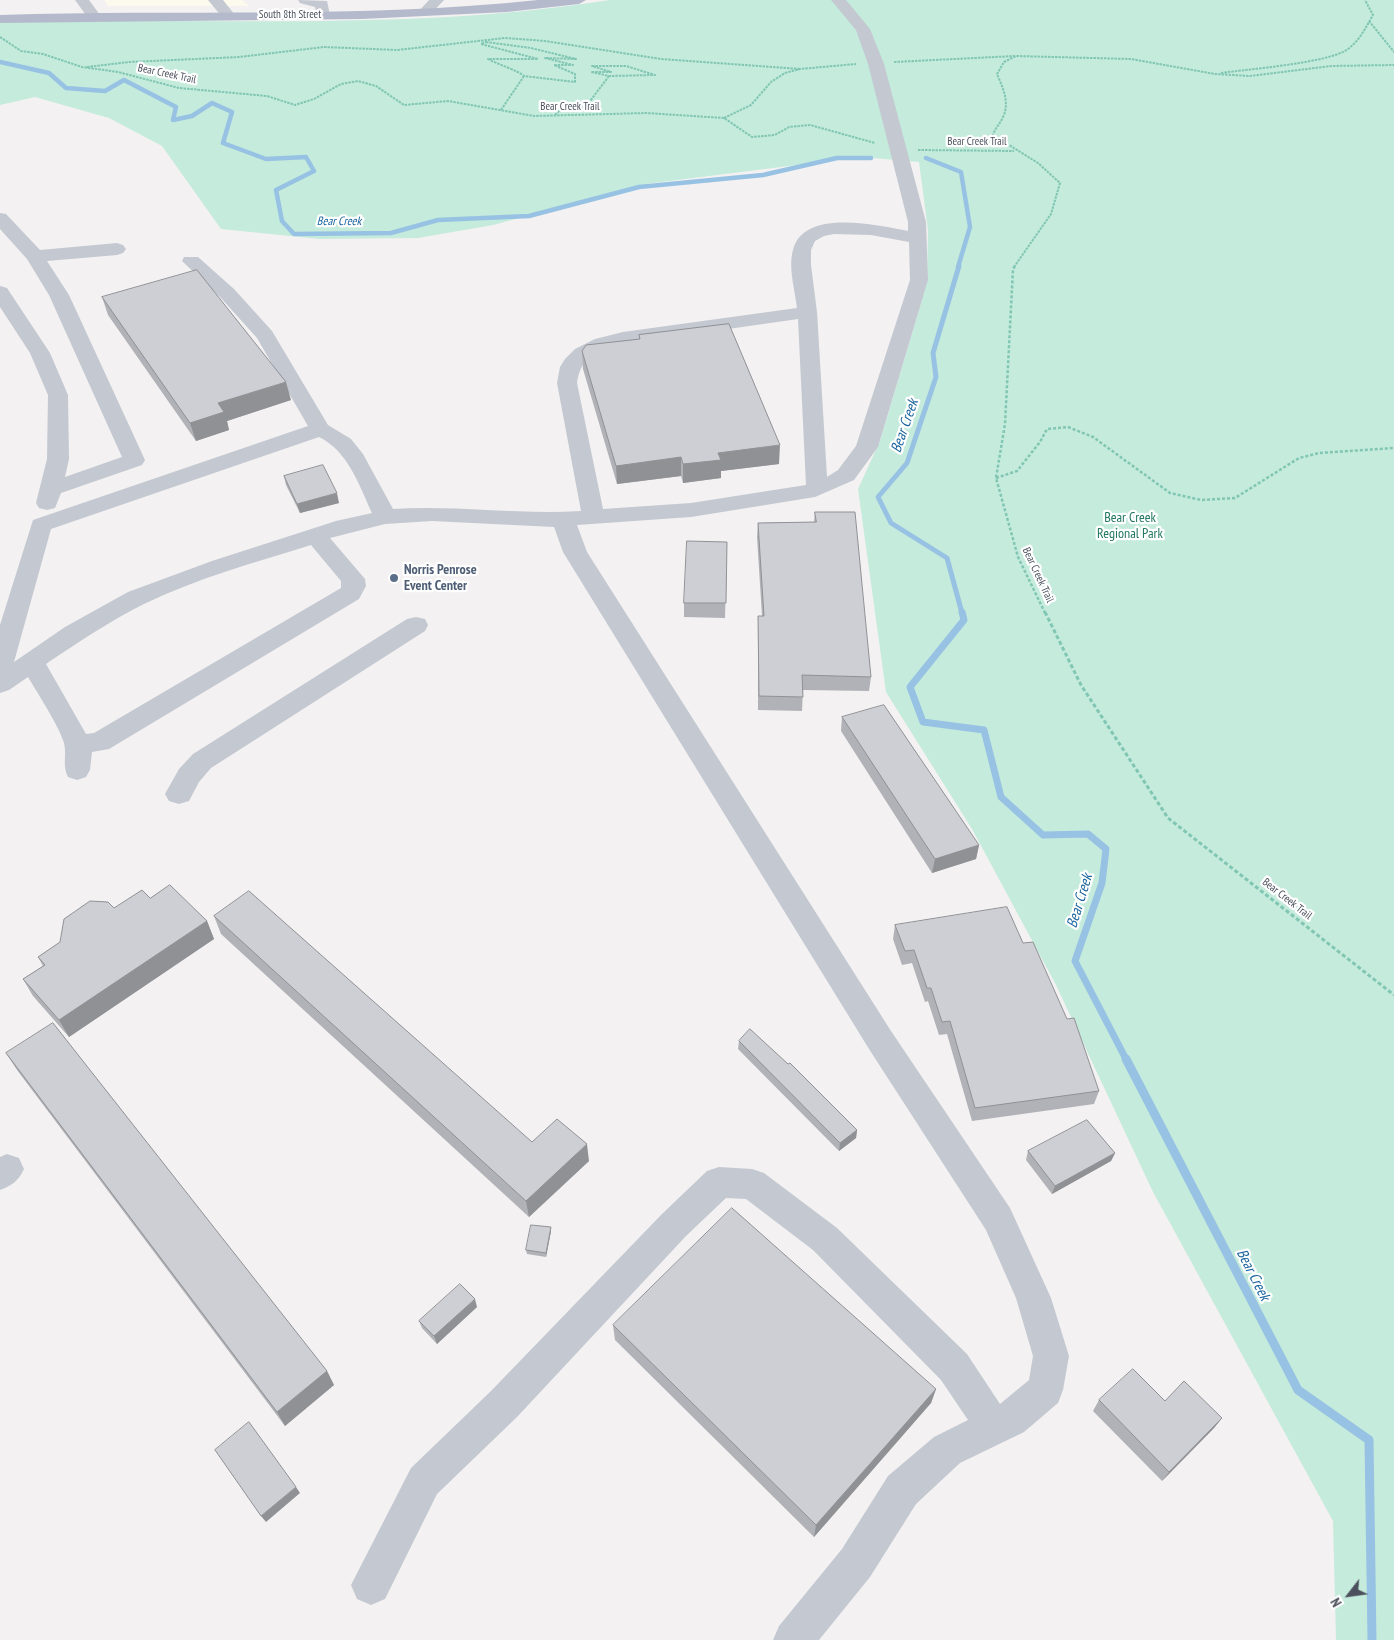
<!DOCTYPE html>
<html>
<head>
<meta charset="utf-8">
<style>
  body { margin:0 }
  #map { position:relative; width:1394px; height:1640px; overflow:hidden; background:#f3f1f1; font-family:"PT Sans Narrow",sans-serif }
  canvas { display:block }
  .north { position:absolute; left:1324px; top:1570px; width:50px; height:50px; -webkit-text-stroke:4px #fff; paint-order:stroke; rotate:240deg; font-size:14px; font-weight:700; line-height:20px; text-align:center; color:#4b505c }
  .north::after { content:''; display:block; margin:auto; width:18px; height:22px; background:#4b505c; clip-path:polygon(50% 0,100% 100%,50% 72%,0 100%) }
</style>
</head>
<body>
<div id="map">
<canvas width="1394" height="1640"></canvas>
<div class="north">N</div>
</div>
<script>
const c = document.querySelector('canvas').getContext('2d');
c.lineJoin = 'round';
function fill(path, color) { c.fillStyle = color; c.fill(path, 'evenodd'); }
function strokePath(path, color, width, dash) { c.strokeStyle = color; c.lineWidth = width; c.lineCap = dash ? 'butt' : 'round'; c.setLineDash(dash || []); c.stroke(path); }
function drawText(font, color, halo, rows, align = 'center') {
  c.font = font + ' "PT Sans Narrow",sans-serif'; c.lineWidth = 4.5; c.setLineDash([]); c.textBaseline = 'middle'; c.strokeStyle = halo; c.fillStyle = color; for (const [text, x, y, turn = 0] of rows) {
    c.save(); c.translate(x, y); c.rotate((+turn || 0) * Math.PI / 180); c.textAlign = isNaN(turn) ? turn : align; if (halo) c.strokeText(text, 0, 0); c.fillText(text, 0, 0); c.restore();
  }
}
const commercial = new Path2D(`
  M104,0H242L249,6H108Z`);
const green = new Path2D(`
  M610,0H1394V1640H1336L1333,1521L1153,1192L1056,985L972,829L886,692L858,489L880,441L927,283L928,230L919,162L861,157L645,184L493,225L418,238L320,239L221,229L162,146L109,118L35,97L0,105V22C203,17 409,32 610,0Z`);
const streamFar3 = new Path2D(`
  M0,62L49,73L66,88L105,91L124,80L176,107L173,120L192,116L212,103L232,112L223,143L266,159L306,157L314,171L276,190L282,221L294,234L391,233L438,220L529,216L639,187L763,175L837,158H871
  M926,158L961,172L970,227L958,267`);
const streamFar2 = new Path2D(`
  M959,266L933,353L936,377L907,463L878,497L891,523L947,558L962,613`);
const streamFar1 = new Path2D(`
  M962,612L964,620L910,687L923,722L984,730L1001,797L1043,835L1088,834L1106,849L1102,883L1075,961L1127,1061`);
const stream = new Path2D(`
  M1126,1059L1298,1390L1369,1440L1372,1640`);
const pathFar2 = new Path2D(`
  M1369,21L1394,52
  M0,37L21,51L43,54L82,67L118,72L179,88L267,96L295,105L314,99L341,84L358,81L376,86L404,105L448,101L534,116L646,113L724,118L752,137L775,135L789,127L810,125L875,143
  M486,42L531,48L576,59L545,58L573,65H554L575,74V82L524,76C519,71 497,64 488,59H538L481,44Z
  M894,62L1015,56
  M592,66H626L655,75L609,76L591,72H611Z
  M87,67L129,62L239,57L324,47L397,50L505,38L545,41L661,59L800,69
  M1221,73C1249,69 1329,63 1348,49C1360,40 1366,27 1373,15L1365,0
  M501,110L524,76
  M555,115L560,110L584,109L609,76
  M724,118L751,105L771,82L785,73L800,69L856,64
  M918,150L1014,151
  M1014,267L1051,214L1060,183L1038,163L993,135C995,128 1000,124 1003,117C1010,103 1003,88 997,74L1004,62L1016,56L1131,59L1215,74L1250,76L1331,66L1394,65`);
const pathFar1 = new Path2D(`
  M1015,266L1013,269L1005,424L996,478L1018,557L1045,613
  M996,478L1017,471L1040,442L1047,429L1068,427L1093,437L1170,493L1201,500L1235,498L1299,458L1319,453L1394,448`);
const path = new Path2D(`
  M1045,612L1081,685L1168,818L1394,995`);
const minor = new Path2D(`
  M75,0H89L100,15L98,18H88Z
  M208,0H223L235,15L228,19L223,18Z
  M298,0L327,1L330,15L328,18H318L315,7L300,3Z
  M429,0H444L430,15H420L418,12Z
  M831,0H846L870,29L884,64L926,222L928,280L878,447L854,480L815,497L691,517L577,525L587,552L891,1031L1010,1208L1051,1298L1069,1356L1063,1390L1058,1403L1024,1432L960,1463L916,1504L870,1577L819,1640H773L779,1626L842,1549L888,1476L934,1437L968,1420L941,1380L813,1250L746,1199L726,1198L686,1236L517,1417L437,1494L385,1599L371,1605L357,1599L351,1585L411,1468L491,1391L662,1214L707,1171L719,1167L752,1169L764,1173L837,1228L967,1354L1000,1404L1029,1380L1033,1356L1016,1298L986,1230L869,1049L563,552L554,527L432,521L385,524L330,538L365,579L366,586L359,599L109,749L92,752L90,770L86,777L77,780L68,777C62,766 67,755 64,743C60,728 37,692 28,677L9,690L0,693V625L33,520L308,426L257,338L220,297L182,261L184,257H198L234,289L272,331L328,425L351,439L363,454L393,509C456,505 518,515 581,511L557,383L560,367L565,359L575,349L595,339L623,332L797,308C795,290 788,267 793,250C803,208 878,225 908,231V222L868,64L856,30ZM834,234L871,235L909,242L910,280L856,446L838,470L827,477L817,312L811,265V250L815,241L824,236ZM798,319L806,485L691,503L603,509L577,383C581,355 598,351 623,344ZM319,437C348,451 359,485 372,513L336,521L212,561L128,592L65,627L14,662L51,529ZM311,545L341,581V588L94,733L86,734L46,664C77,643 110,621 144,604C195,579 256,562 311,545Z
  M0,213L6,214L40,250L117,243L123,245L126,249L123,253L117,255L47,261L69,295L145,460L142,465L61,493L55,508L47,510L39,508L36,503L47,459L48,395L30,353L0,307V286L7,288L50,353L68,395L69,459L65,477L122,457L49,295L27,259L0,229Z
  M416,617L425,619L428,625L425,631L211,768L199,782L189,801L179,804L169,801L165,794L179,769L193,754L407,619Z
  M7,1154L19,1158L24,1169C18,1181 13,1185 0,1190V1157Z`);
const major = new Path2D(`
  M538,0H586L579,4L507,12L362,19L0,23V15C179,9 360,19 538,0Z`);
const wall = new Path2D(`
  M102,297L291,400L227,421L229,430L196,441L108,315Z
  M639,335L779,464L721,471V478L683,483L681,476L617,484L583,369L582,351L639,339Z
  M284,476L339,503L300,513L286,485Z
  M815,512L871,677L869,691L803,690L802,711L758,710V616H762L757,537L758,523L814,522Z
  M727,542L725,618L684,617V603Z
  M842,717L979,845L976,859L932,873L841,731Z
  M150,898L207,921L214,939L69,1037L33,996L23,979L43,966L38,957L114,908Z
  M214,916L532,1142L589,1161L529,1217L221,934Z
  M895,925L1023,943L1099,1091L1094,1104L972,1121L947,1034L939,1035L928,1001L925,1002L912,963L902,965L893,939Z
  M739,1041L857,1130L856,1138L839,1151L738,1049Z
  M6,1053L327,1371L334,1385L285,1426L17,1070Z
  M1028,1151L1115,1153L1111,1161L1052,1194L1026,1160Z
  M551,1227V1231L546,1257L527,1254L526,1250Z
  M477,1307L437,1344L422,1328L419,1321Z
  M613,1325L936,1389L931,1403L814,1537L615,1340Z
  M1099,1400L1165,1401L1222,1418L1214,1428L1162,1481L1093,1411Z`);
const shadedWall = new Path2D(`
  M286,382L291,400L227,421L229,430L196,441L190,423L218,403Z
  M780,445L779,464L721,471V478L683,483V464L718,453Z
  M681,457V476L617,484L616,466Z
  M337,493L339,503L300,513L297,504Z
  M979,845L976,859L932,873L935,859Z
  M207,921L214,939L69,1037L59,1020Z
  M857,1130L856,1138L839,1151L840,1143Z
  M587,1144L589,1161L529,1217L526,1201Z
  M1115,1153L1111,1161L1052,1194L1055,1186Z
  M551,1227V1231L546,1257V1253Z
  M475,1299L477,1307L437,1344L434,1336Z
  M327,1371L334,1385L285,1426L277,1412Z
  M936,1389L931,1403L814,1537L816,1525Z
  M1222,1418L1214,1428L1162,1481L1169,1472Z
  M296,1487L300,1493L266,1522L261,1516Z`);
const building = new Path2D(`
  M197,270L286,382L218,403L224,412L190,423L102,297Z
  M729,324L780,445L718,453L721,460L683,464L681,457L616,466L582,351L586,345L640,339L639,335Z
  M323,465L337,493L297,504L284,476Z
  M815,512H855L871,677L802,675L803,697L759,696L758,616H764L758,523L816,522Z
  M687,541L727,542L726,603H684Z
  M884,705L979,845L935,859L842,717Z
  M170,885L207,921L59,1020L23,979L45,965L38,957L60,942L64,919L90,901L108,902L114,908L142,890L150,898Z
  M249,891L532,1142L557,1119L587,1144L526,1201L214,916Z
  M1007,907L1023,943L1033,942L1067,1019L1074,1018L1099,1091L975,1108L950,1021L942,1022L931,988H927L914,950L905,951L895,925Z
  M53,1023L327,1371L277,1412L6,1053Z
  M750,1029L788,1064L790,1063L857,1130L840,1143L739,1041Z
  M1087,1120L1115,1153L1055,1186L1028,1151Z
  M732,1208L936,1389L816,1525L613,1325Z
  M531,1225L551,1227L546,1253L526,1250Z
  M460,1284L475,1299L434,1336L419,1321Z
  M1133,1369L1165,1401L1184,1381L1222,1418L1169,1472L1099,1400Z
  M249,1422L296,1487L261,1516L215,1450Z`);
const markers = [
  [394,578,5,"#5c6f8a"]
];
const farStreetnames = [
  ["South 8th Street",290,15],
  ["Bear Creek Trail",167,74,12],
  ["Bear Creek Trail",570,107],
  ["Bear Creek Trail",977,142],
  ["Bear Creek Trail",1038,575,65],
  ["Bear Creek Trail",1287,899,38]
];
const farWaternames = [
  ["Bear Creek",339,222]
];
const parkNames = [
  ["Bear Creek",1130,518],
  ["Regional Park",1130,534]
];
const serviceNames = [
  ["Norris Penrose",404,570],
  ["Event Center",404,586]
];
const waterNames = [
  ["Bear Creek",905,426,-71],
  ["Bear Creek",1080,901,-73],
  ["Bear Creek",1253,1275,63]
];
fill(commercial, '#fbfaed');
fill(green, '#c5ebdc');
strokePath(streamFar3, '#97c2e3', 4.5);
strokePath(streamFar2, '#97c2e3', 5);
strokePath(streamFar1, '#97c2e3', 7);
strokePath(stream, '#97c2e3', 9);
strokePath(pathFar2, '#80c6b3', 2, [2.5, 1]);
strokePath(pathFar1, '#80c6b3', 2.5, [3, 2]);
strokePath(path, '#80c6b3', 3, [4, 2.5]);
fill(minor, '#c3c8d1');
fill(major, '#b4bacc');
fill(wall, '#b1b2b7');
fill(shadedWall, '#909195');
fill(building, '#cecfd5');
strokePath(building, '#909195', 1);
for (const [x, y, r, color] of markers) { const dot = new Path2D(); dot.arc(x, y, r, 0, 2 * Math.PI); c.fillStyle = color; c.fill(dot); strokePath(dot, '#fff', 2); }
drawText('11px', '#4b505c', '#fff', farStreetnames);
drawText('italic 12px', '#1c659e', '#fff', farWaternames);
drawText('14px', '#227760', '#fff', parkNames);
drawText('bold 14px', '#4e5e75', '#fff', serviceNames, 'left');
drawText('italic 15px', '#1c659e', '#fff', waterNames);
</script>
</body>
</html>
